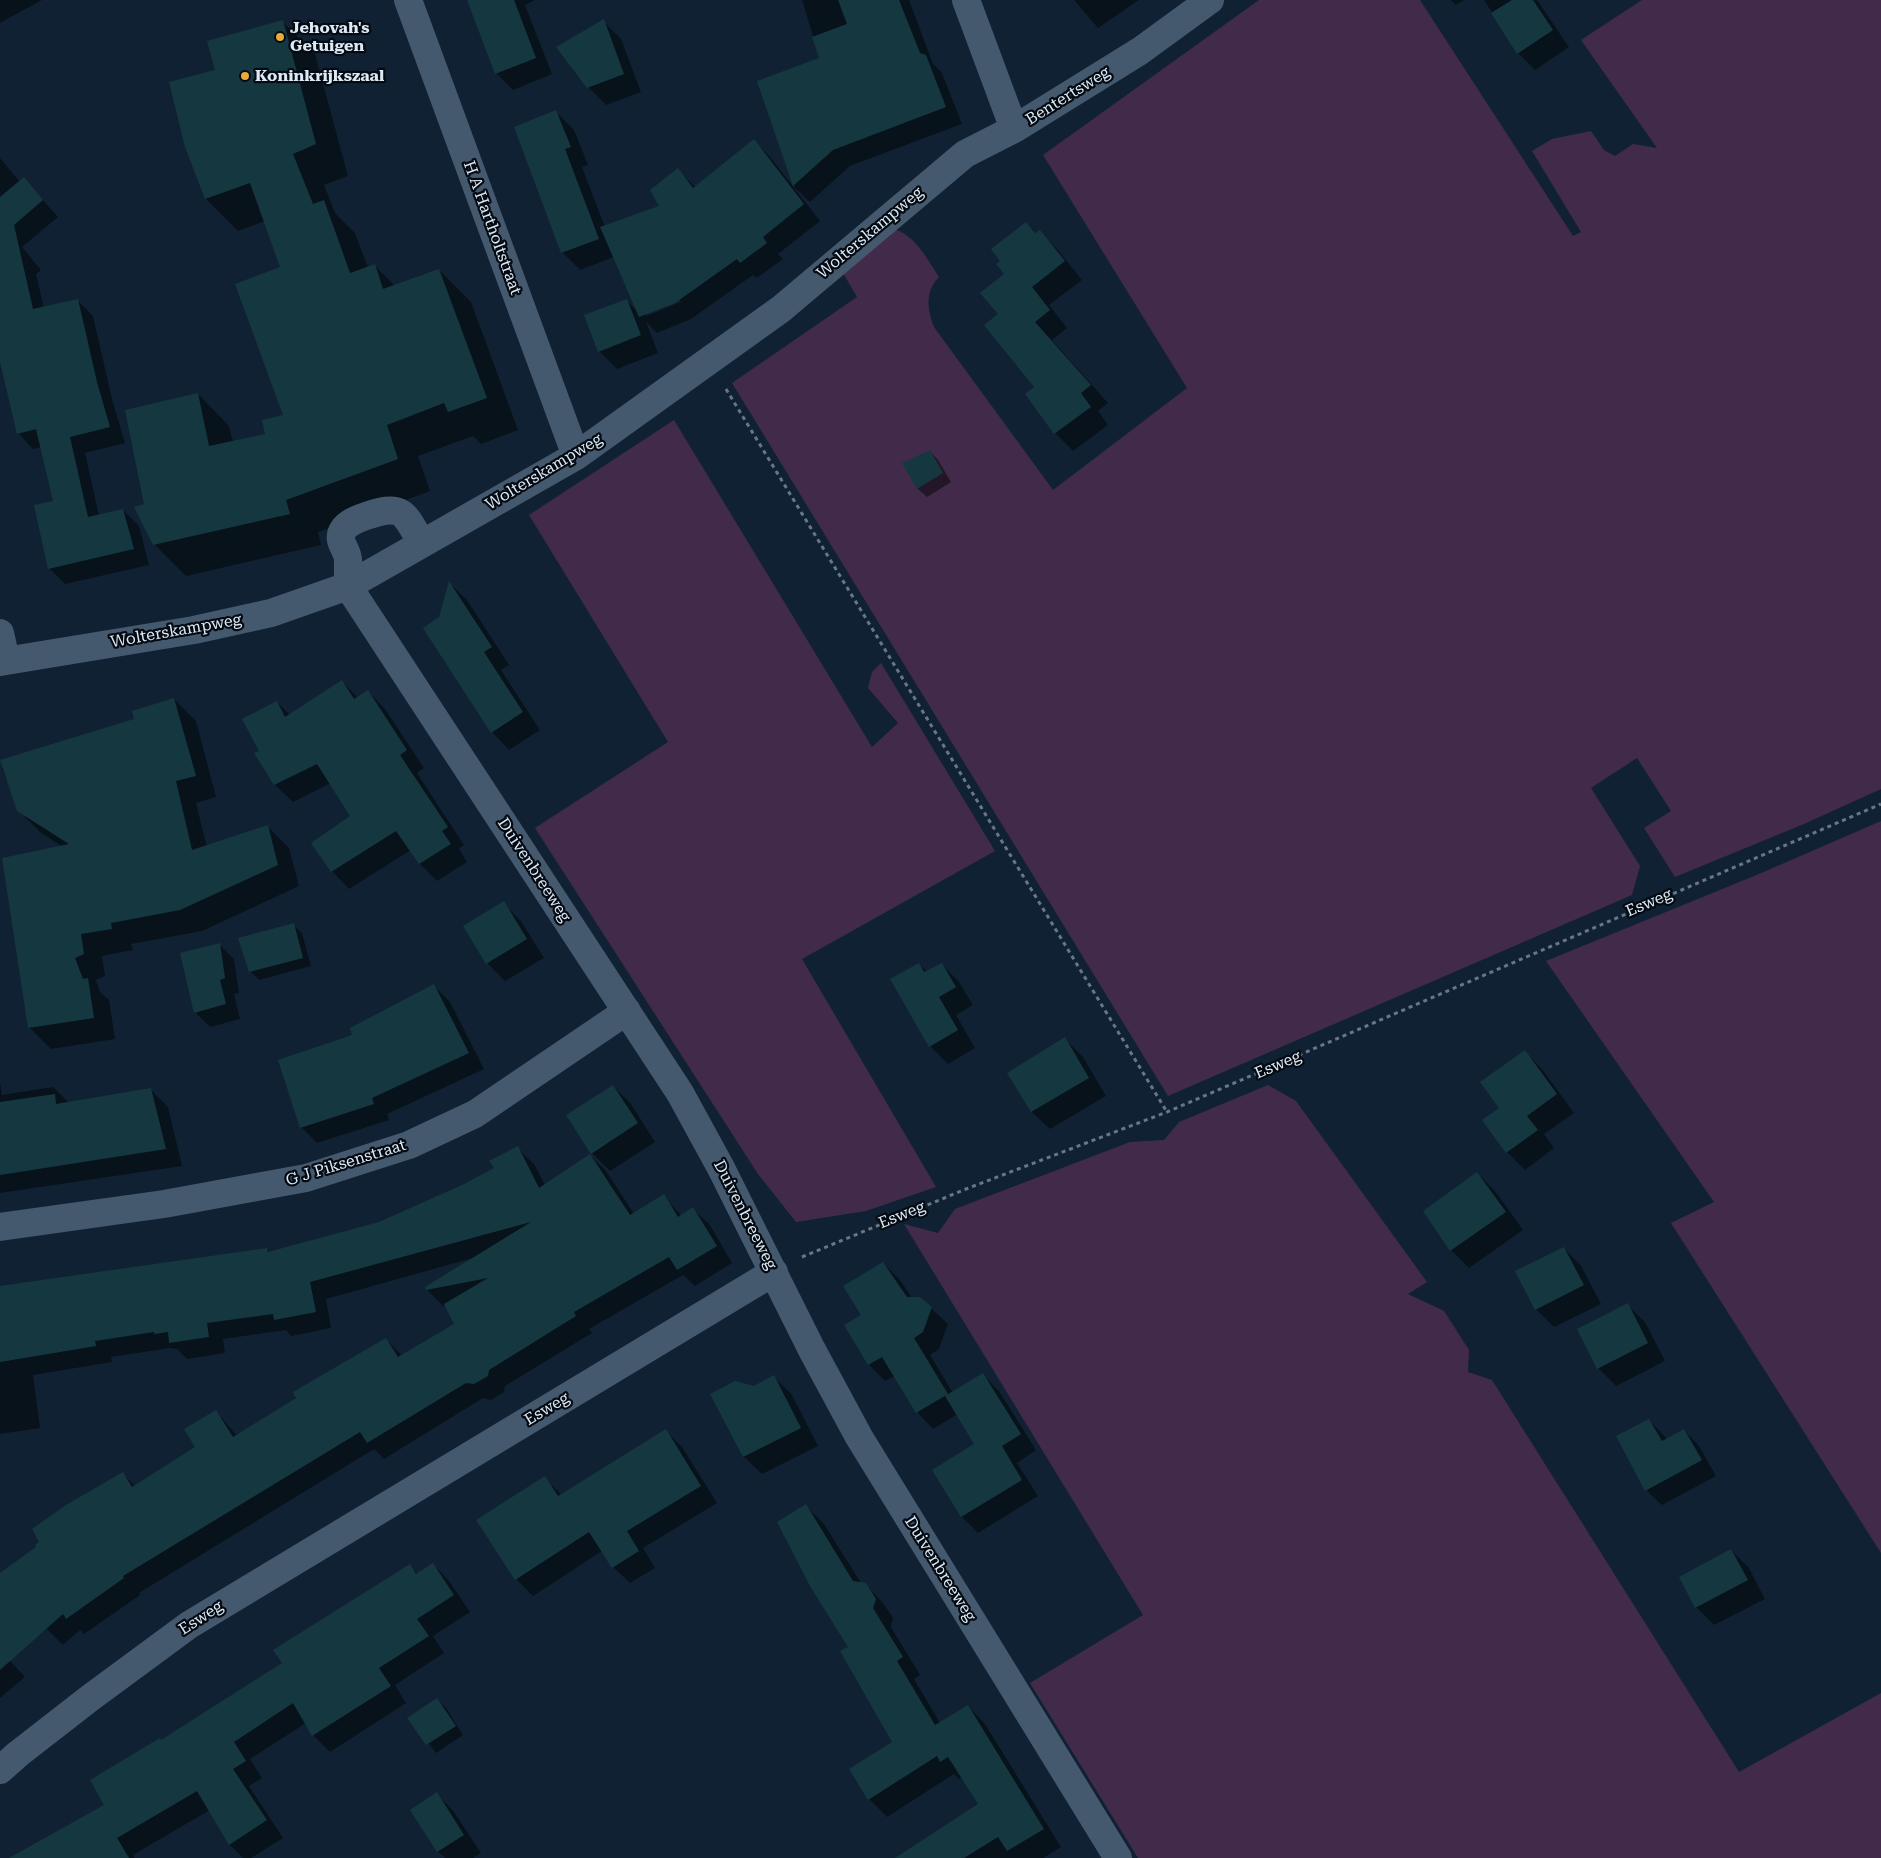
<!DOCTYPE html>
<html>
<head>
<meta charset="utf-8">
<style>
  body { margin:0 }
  canvas { display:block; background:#0f2133 }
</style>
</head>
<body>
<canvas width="1881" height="1858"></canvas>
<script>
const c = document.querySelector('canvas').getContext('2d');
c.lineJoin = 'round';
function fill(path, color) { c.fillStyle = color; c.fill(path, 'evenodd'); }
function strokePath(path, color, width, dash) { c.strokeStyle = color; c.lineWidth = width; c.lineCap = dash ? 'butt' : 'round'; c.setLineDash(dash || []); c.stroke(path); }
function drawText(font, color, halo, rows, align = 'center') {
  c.font = font + ' "Roboto Serif",serif'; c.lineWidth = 4.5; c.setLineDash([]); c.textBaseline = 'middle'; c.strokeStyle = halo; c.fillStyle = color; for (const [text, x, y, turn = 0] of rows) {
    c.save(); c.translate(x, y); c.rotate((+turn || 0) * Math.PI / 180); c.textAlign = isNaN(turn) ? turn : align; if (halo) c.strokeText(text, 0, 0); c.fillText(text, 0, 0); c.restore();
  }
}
const green = new Path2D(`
  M1259,0H1420L1573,236L1581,232L1532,151L1552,139L1591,131L1604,150L1615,156L1633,144L1657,148L1581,40L1642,0H1881V789L1804,824L1675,877L1644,828L1671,811L1637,758L1591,788L1640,866L1632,895L1168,1096L732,383L857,297L843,273L894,229C916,236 927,259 939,277C925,291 927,309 934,327L1053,490L1187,388L1043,155Z
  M674,420L872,747L898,723L868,688L872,672L881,663L995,851L802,959L936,1187L866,1211L796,1222L758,1174L535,828L668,742L529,515Z
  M1881,821V1553L1671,1223L1714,1202L1546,961L1759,874Z
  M1268,1085L1296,1101L1427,1282L1408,1294L1444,1311L1469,1350L1468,1372L1492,1380L1739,1772L1881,1693V1858H1138L1030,1683L1143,1615L904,1224L938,1233L955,1209L1130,1142L1164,1140L1179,1122Z`);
const shadow = new Path2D(`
  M0,0H42L0,23Z
  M468,0H535L525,5L552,74L513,90L496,73Z
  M802,0H909L933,64L942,73L962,124L850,166L810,202L795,188L759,81L820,59Z
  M1074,0H1139L1098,28Z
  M1451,0H1464L1456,5Z
  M1484,0H1537L1569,47L1535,70L1518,53Z
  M603,21L621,39L641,92L606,105L588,87Z
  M283,22L315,54L348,176L324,185L335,213L355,233L368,267L374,265L395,286L439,270L471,302L518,430L481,444L473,436L418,456L430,491L318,532L321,545L186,576L154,544L198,394L229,426L233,442L266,434L284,416L282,268L265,221L238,231L206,199L216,71Z
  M556,112L574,130L588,165L582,167L605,227L661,207L678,170L695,187L754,141L770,157L820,221L778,254L783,259L757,278L753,275L691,319L657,333L646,322L658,353L617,369L599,351L627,301L638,312L614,257L580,270L562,252ZM680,300L681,302L646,316V313Z
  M0,158L20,182L24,179L58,217L22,247L41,270L36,274L44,308L78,301L93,316L112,399L125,443L85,453L99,516L123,510L139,526L149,565L65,584L49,568L54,502L41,447L33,449L18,433L0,356Z
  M1026,223L1037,234L1039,231L1057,249L1082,280L1049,305L1067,328L1052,340L1108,403L1098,411L1108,425L1073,451L1055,433L999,315L1006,274L1002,261Z
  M930,451L938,460L951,482L927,497L918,489L904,463Z
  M449,583L467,600L509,665L501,670L540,730L509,750L492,732Z
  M342,681L358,698L368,691L385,709L424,768L417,773L464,845L459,849L467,862L437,881L420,864L411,850L349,889L332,871L352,816L331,783L293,802L275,785L255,754L260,751L277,702L290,715Z
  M174,699L196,721L216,797L196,803L207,847L268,827L289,848L299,886L202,931L131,944L133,950L102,956L105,976L96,980L100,992L109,1000L115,1039L51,1049L29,1027L63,847L40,832L18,810L2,768L136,720Z
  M503,903L521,921L544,958L505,981L487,963Z
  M293,925L302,933L311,966L259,980L250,971Z
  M219,944L234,959L239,993L234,994L240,1019L210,1027L195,1012Z
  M919,964L927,972L942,964L959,982L973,1005L956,1015L975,1048L948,1064L930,1046L892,980Z
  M434,986L450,1002L484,1069L387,1114L389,1120L317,1143L301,1127L354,1036Z
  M1065,1039L1083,1057L1106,1096L1050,1129L1032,1112L1008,1073Z
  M1524,1051L1542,1069L1574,1113L1544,1134L1554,1148L1525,1170L1507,1152L1501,1108Z
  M0,1082L2,1095L53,1087L69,1103L150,1089L168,1107L182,1166L0,1193Z
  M613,1086L631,1104L655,1142L610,1171L592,1153Z
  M517,1148L534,1164L545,1185L590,1155L606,1171L634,1214L663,1196L682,1216L693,1209L710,1225L732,1263L695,1286L683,1275L589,1329L592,1333L505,1386L504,1392L491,1400L483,1398L384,1459L374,1449L139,1593L140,1595L84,1634L80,1630L63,1645L47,1629L6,1571L38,1548L122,1473L135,1486L197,1448L216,1411L237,1436L386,1339L402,1356L455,1324L446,1306H443L427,1290L473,1258L326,1299L331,1328L291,1336L286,1330L223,1339L225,1353L187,1359L177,1349L170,1348L111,1357L112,1362L33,1375L40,1428L0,1434V1287L267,1249L271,1253L379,1223L463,1186L495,1169Z
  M1477,1173L1495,1191L1523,1230L1469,1268L1451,1250L1424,1211Z
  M1564,1248L1581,1266L1601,1304L1554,1327L1536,1309Z
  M883,1263L900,1280L912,1298L931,1308L948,1324L939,1349L930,1355L953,1393L983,1375L999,1391L1036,1450L1017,1463L1038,1496L978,1533L962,1517L934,1470L975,1445L958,1414L933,1429L917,1412L895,1376L885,1381L869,1365L846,1325L862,1315Z
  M1627,1305L1645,1322L1665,1361L1616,1386L1598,1368Z
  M774,1377L792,1395L818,1446L762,1474L744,1457L712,1394L754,1387Z
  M1649,1420L1667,1439L1684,1430L1699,1446L1716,1476L1662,1505L1646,1490Z
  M666,1431L682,1447L717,1503L643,1548L655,1568L630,1583L613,1567L602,1551L533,1596L516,1579L544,1478L561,1494Z
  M806,1506L824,1524L861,1583L865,1584L883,1603L893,1618L891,1627L920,1675L914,1679L940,1723L968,1706L985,1724L1061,1847L1043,1858H897L980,1805L962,1777L959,1779L954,1774L887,1817L869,1799L894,1742L850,1647Z
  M1731,1550L1749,1568L1765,1599L1714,1625L1696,1607L1681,1577Z
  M433,1564L449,1581L470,1612L433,1636L444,1653L395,1685L406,1703L330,1752L313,1735L306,1723L250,1759L262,1778L249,1786L283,1838L251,1858H243L230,1845L210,1810L133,1855L135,1858H37L106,1805L161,1741L283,1663L410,1566L418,1574Z
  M0,1650L25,1677L0,1698Z
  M437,1699L446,1708L463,1735L436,1753L409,1718Z
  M437,1794L454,1812L481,1853L473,1858H445L438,1851Z`);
const building = new Path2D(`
  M467,0H514L536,58L495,74Z
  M838,0H899L920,53L926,55L946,107L833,150L793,186L757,81L819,58L812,37L847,24Z
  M1512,0H1533L1553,30L1517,54L1491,13Z
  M604,19L624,74L587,88L556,47Z
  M283,20L316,144L293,154L313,204L324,200L350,273L375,264L383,289L439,269L487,398L448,412L444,403L387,425L398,459L286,500L290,514L153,545L134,507L144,504L125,410L198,393L209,446L265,434L262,420L283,415L235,284L280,267L250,183L205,199L185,147L169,82L215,70L207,41Z
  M556,110L571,147L565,149L599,239L561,253L514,127Z
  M754,139L804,204L763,237L767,243L740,263L737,259L675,303L639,317L600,227L659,206L650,190L678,168L693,188Z
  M24,177L43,200L14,225L33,309L78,299L97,382L110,427L70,437L88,517L123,509L134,549L48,569L34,505L53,501L36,429L17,434L0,362V197Z
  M1026,222L1035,233L1040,230L1065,261L1032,287L1050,310L1035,322L1091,385L1081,393L1091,407L1054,434L1025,394L1034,387L984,325L998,314L980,293L1004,274L996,264L1000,261L991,249Z
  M627,299L641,335L598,352L584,315Z
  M930,450L943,473L917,489L902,463Z
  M449,581L492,647L484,652L523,712L491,733L423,628L439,617Z
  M342,680L354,699L368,690L407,750L400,755L448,827L442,831L451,844L419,864L396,831L331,872L311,843L350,816L317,764L274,785L254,753L259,751L242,719L277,701L285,717Z
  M174,698L196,776L176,781L192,850L268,825L278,865L180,910L111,923L112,929L81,934L84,954L75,958L83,979L88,978L94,1018L28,1028L2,858L69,844L17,811L0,760L134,719L132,711Z
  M504,901L527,939L486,964L463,926Z
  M294,923L303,958L249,972L238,938Z
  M220,943L225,978L220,980L226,1004L194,1013L180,953Z
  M919,963L924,972L942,963L956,987L939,997L958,1030L929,1047L890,979Z
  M434,984L469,1053L372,1098L374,1104L300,1128L278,1060L352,1035L350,1028Z
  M1065,1037L1089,1078L1031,1112L1007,1073Z
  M1525,1050L1557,1094L1527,1116L1538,1130L1506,1153L1482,1120L1499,1108L1480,1082Z
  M613,1085L638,1123L591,1154L566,1115Z
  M151,1088L166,1149L0,1175V1102L55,1094L56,1104Z
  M518,1146L539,1188L590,1154L630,1215L664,1194L678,1217L693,1207L717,1246L677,1270L669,1257L574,1312L576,1316L489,1370L488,1376L474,1384L466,1383L367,1443L360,1432L123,1576L124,1578L66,1619L63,1614L0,1670V1573L36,1547L35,1545L39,1542L32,1529L66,1505L123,1472L132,1487L195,1447L184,1429L216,1410L233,1437L296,1398L293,1392L386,1338L398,1357L454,1324L444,1304L488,1278L426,1290L425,1287L531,1222L310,1282L316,1312L274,1320L273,1314L207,1323L209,1337L169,1343L168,1332L154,1334V1332L95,1341L96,1346L0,1362V1286L267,1248L268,1252L379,1222L462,1185L494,1168L489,1161Z
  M1477,1172L1506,1212L1450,1251L1423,1211Z
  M1564,1247L1584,1285L1535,1310L1515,1271Z
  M883,1262L907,1297H920L932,1307L923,1332L914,1338L948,1394L916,1413L882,1357L868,1365L844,1325L861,1315L843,1286Z
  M1628,1303L1648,1343L1597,1369L1577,1329Z
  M983,1373L1021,1434L1002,1446L1022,1480L961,1517L932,1470L974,1444L945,1396Z
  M774,1375L801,1428L743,1457L710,1394L735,1381L754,1386Z
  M1649,1419L1662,1441L1684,1429L1702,1460L1645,1491L1616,1436Z
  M666,1429L701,1486L627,1531L639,1551L612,1568L589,1532L515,1580L476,1520L545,1476L558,1496Z
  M806,1504L853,1581L866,1583L876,1599L873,1608L903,1657L897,1661L935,1725L968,1705L1044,1829L1007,1851L998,1837L964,1858H895L978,1804L948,1757L940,1762L937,1756L868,1800L849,1769L892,1742L840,1651L848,1647L810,1586L777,1522Z
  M1731,1549L1748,1580L1695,1608L1679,1577Z
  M433,1563L454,1595L417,1619L429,1636L379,1668L391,1686L312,1736L293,1703L234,1742L246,1761L233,1769L267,1820L229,1845L197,1791L117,1838L129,1858H9L104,1805L90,1780L160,1738L161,1740L282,1663L273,1650L410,1564L416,1574Z
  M437,1698L456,1726L426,1745L407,1718Z
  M437,1792L464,1835L437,1852L410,1810Z`);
const path = new Path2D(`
  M726,389L1167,1112
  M802,1257L966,1189L1167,1112L1881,804`);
const minor = new Path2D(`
  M408,0L576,456
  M966,0L1014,129
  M422,544C404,513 404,503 366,516C358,519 348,522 343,530C336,541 347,548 348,559C348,568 348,577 348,586L680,1093L721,1168L812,1350L859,1437L1118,1858
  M0,633L6,660
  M0,662L194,630L271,613L348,586L576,456L781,309L965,154L1014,129L1140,51L1210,0
  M0,1227L164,1204L306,1178L409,1145L475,1114L627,1011
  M0,1770L18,1754L90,1698L189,1625L774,1272`);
const markers = [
  [280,37,5,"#e9ab38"],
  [245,76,5,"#e9ab38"]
];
const poiNames = [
  ["Jehovah's",290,28],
  ["Getuigen",290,46],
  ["Koninkrijkszaal",255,76]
];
const streetNames = [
  ["Bentertsweg",1068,96,-32],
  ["H A Hartholtstraat",492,228,70],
  ["Wolterskampweg",870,233,-40],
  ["Wolterskampweg",544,472,-31],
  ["Wolterskampweg",176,631,-10],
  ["Duivenbreeweg",534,870,57],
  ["Esweg",1649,903,-23],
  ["Esweg",1278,1065,-23],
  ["G J Piksenstraat",346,1163,-17],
  ["Duivenbreeweg",745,1215,63],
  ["Esweg",902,1215,-22],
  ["Esweg",547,1409,-31],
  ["Duivenbreeweg",940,1569,58],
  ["Esweg",201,1618,-33]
];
fill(green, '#422a4b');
fill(shadow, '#0007');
fill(building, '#153840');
strokePath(path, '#687787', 3, [4, 4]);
strokePath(minor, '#45596e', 28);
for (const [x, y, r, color] of markers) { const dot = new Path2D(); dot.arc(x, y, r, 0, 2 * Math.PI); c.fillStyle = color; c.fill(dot); strokePath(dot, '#040a12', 2); }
drawText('bold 16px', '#dde9f5', '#040a12', poiNames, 'left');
drawText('16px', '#dde9f5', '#040a12', streetNames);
</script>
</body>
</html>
